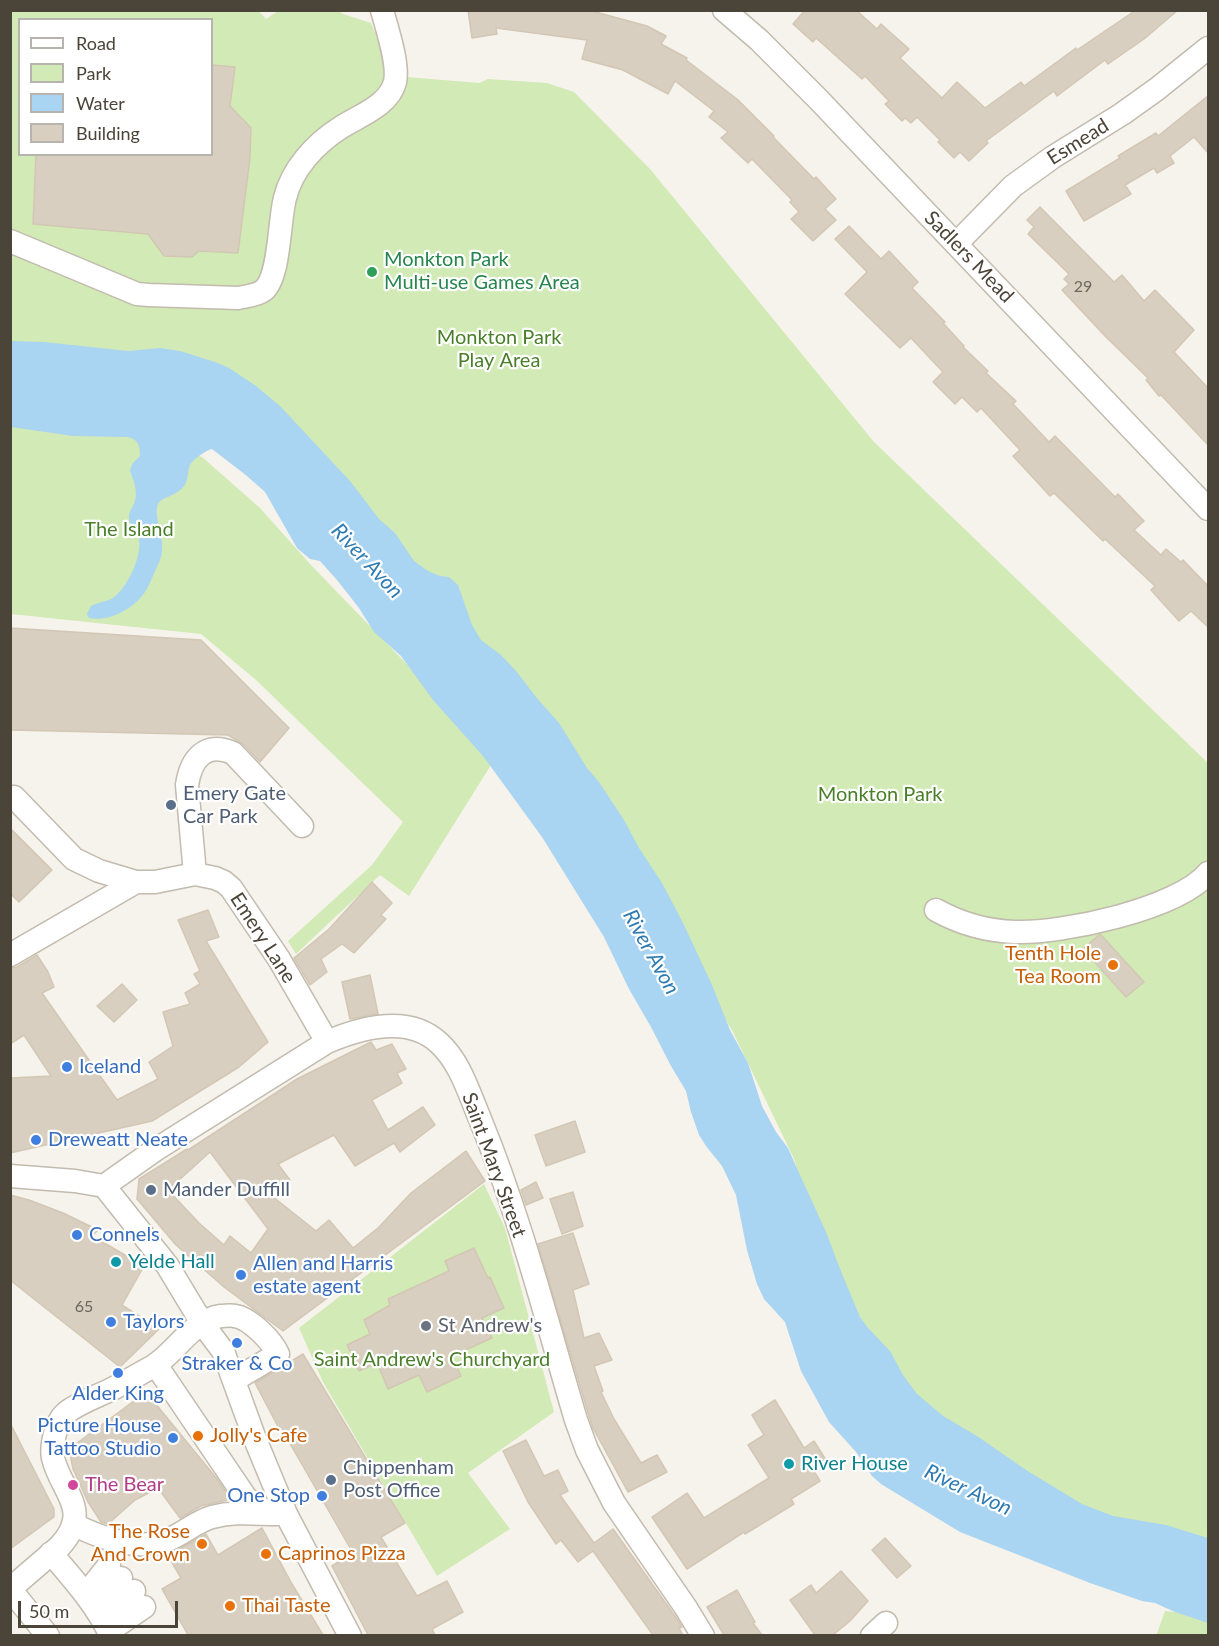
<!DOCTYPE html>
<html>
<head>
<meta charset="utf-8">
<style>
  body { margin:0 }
  #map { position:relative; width:1219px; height:1646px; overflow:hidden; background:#f6f3ec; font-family:Lato,sans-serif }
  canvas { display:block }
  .frame { position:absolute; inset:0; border:12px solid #4b4439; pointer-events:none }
  .legend { position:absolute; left:18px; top:18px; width:195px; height:138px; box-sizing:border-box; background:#fff; border:2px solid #b7b4b0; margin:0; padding:8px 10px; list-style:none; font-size:18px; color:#4b4439 }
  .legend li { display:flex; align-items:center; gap:12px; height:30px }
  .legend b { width:30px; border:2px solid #b7b4b0 }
  .scale { position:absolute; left:18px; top:1601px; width:160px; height:27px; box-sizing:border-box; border:3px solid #4b4439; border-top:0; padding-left:8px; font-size:18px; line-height:21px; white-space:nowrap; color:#4b4439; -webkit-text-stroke:4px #fff; paint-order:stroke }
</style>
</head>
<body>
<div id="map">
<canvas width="1219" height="1646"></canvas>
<div class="frame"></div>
<ul class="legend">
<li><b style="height:8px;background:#fff"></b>Road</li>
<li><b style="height:16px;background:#d2eab5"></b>Park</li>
<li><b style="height:16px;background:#a9d4f2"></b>Water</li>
<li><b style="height:16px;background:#d8cfc1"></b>Building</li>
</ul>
<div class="scale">50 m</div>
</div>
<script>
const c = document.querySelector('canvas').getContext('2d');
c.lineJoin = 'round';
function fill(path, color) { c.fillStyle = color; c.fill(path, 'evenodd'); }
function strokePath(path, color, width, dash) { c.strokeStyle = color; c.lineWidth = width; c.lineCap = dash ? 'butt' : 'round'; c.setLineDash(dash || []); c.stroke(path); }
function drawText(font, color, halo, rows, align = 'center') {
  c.font = font + ' Lato,sans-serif'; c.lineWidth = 4.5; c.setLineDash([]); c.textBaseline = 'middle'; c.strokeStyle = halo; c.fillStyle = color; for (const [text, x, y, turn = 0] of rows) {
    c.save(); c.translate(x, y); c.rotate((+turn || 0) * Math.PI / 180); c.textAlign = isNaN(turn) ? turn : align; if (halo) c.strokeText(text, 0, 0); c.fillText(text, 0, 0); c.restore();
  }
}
const green = new Path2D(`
  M258,10L266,19L278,11H339L343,14L371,23L387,61L407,77L479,83L488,79L547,83L574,92L650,169L874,442L1208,763V1556L1073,1511L944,1428L861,1333L817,1230L794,1159L733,1032L527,700L394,542L11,345L10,11ZM20,20H212V154H20Z
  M10,424L153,435L202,457L260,508L310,564L455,714L491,765L409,896L380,875L296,954L288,941L372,865L403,822L256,680L201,634L11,614Z
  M484,1184L505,1228L554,1412L468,1473L510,1529L437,1576L323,1382L299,1328Z
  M1165,1611L1202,1615L1208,1617V1635L1156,1636Z`);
const water = new Path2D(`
  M11,341L44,342L128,351L160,348L180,351L218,363L229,368L256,386L281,407L350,481L379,519L395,533L414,561L428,571L440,576L449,577L458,585L472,625L481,640L501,655L516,671L536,697L559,723L587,768L599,782L624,820L639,848L662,883L683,923L712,985L730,1030L748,1063L762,1106L776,1132L788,1148L800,1175L826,1232L840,1269L860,1317L868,1328L890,1351L903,1375L917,1394L943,1416L977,1436L1026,1470L1082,1504L1113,1516L1166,1525L1208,1538V1623L1175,1612L1155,1603L1142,1601L1090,1583L960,1532L881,1484L872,1476L856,1452L829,1422L801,1371L785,1322L764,1299L757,1284L747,1250L736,1195L722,1166L706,1146L699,1135L691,1112L686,1091L671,1066L651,1027L629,989L604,937L542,837L483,756L433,700L401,656L374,632L359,608L337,580L320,561L310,559L297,548L265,492L247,476L212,449C207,450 193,459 190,465C187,472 189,479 184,486C177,496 161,497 158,504C153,515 164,537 162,550C162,558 158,564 155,571C151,580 148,589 142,596C131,610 107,622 89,618L87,614L91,606C98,602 106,602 113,598C127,588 142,557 139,540C137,532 130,526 129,519C128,511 133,508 135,501C138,488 133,481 130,470L133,463L140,456C140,446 139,440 128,437L73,436L11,427Z`);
const building = new Path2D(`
  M468,10H588L647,26L666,36L661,44L687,58L686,60L737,99L774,136L773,137L814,179L816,177L836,199L825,209L836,220L813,241L791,219L799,212L790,202L792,200L752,159L748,163L721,138L728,132L709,117L714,111L675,81L668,94L623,70L582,59L587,40L496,28L497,34L472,38Z
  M805,10H856L877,29L881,24L909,49L900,58L942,98L957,82L985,108L1021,82L1024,86L1076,48L1077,50L1136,10H1178L1144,39L1108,64L1105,60L1057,96L1054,91L986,141L988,143L969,161L960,152L954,158L938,142L940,140L917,117L911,123L905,118L902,121L885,104L889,101L865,76L862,79L816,38L813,42L793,24Z
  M212,65L235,67L230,106L251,128L250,158L238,253L199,251L192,257L164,256L148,234L33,224L36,154H212Z
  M1209,95V154L1194,137L1170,156L1174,163L1157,173L1154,168L1125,185L1131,194L1084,221L1066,191L1120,158L1118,156L1156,133L1158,136Z
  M1040,207L1114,282L1122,275L1144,301L1155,290L1194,330L1174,352L1209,389V446L1161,395L1159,396L1146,380L1148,378L1105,336L1062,290L1069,284L1064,279L1069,274L1028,234L1034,227L1027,220Z
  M849,226L881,259L889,251L918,282L912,288L945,322L943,323L964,346L963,347L988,371L986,373L1016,401L1013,404L1049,442L1055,436L1115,497L1118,494L1144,521L1134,530L1161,555L1166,549L1181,562L1183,560L1209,587V628L1191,611L1179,621L1151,590L1155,586L1105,539L1103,541L1054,493L1050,496L1013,456L1020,450L981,408L977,412L962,397L955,404L933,382L943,372L911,338L900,348L845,294L867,272L835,239Z
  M10,628L201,640L289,728L260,762L243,744L228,735L10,730Z
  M10,828L52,870L19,902L10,893Z
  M372,882L392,903L381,915L386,919L354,953L342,944L321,959L327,972L310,985L294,958L329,929Z
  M208,910L219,937L206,941L268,1042L239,1067L152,1121L10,1153V1078L51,1076L24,1035L10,1044V968L17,967L37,955L48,972L54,987L42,993L117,1100L158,1079L149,1062L173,1046L163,1012L190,1004L185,993L200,984L194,974L200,971L178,920Z
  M1099,935H1101L1144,982L1126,997L1083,949Z
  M370,975L378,1014L350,1019L342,982Z
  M122,984L137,1000L114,1022L97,1006Z
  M371,1042L376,1050L392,1044L406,1069L397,1073L402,1083L372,1100L388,1130L423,1107L435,1125L400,1152L394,1143L355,1166L334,1135L278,1164L290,1180L272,1196L316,1231L329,1220L353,1248L378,1228L411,1193L466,1151L485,1181L283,1331L224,1287L176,1245L137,1199L139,1179L187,1149L188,1150L297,1079ZM210,1152L268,1229L251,1253L230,1236L224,1245L199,1223L168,1190Z
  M575,1121L585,1152L546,1166L535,1135Z
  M536,1182L543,1198L526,1205L521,1190Z
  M573,1192L583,1226L562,1234L550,1199Z
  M10,1195L29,1200L63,1213L98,1230L92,1236L144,1266L122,1305L159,1329L120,1367L10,1280Z
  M573,1233L589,1284L573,1290L584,1338L599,1333L612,1360L594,1366L603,1391L601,1392L614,1419L641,1463L657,1455L667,1472L628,1492L593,1428L589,1416L538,1244Z
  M474,1248L488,1278L490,1277L504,1308L482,1318L492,1338L452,1356L461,1376L427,1392L419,1375L388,1389L377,1363L359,1371L347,1345L370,1334L364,1320L390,1305L388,1299L449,1271L445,1261Z
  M303,1354L405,1523L381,1537L417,1596L447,1581L463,1612L432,1629L435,1635H368L332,1566L353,1553L285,1435L283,1436L255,1383Z
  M146,1392L217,1479L231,1499L201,1506L180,1518L158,1488L135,1500L108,1524L101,1522L88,1502L73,1469L69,1449Z
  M775,1400L804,1448L814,1441L826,1460L812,1468L820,1481L791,1499L794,1504L745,1534L744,1532L687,1569L652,1517L687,1493L704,1518L769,1478L748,1445L764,1435L752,1415Z
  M10,1423L54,1509V1517L10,1549Z
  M526,1440L544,1476L558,1470L568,1491L560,1495L594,1543L613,1529L677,1619L682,1627L679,1628L683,1635H653L593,1551L578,1562L561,1540L556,1544L528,1502L503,1451Z
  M262,1528L292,1584L323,1635H188L162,1589L181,1578L167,1554L179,1549L206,1534L218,1555Z
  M885,1538L911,1566L897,1578L872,1550Z
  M841,1571L868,1601L850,1621L833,1635H815L790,1600L811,1585L816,1593Z
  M737,1590L755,1622L753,1623L762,1635H724L707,1607Z`);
const minor = new Path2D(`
  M724,10L759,40L818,99L1208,509
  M10,241L137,294L149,295L238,298C247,296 256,296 264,290C280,276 279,220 285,198C292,169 315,144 340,128C358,116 389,106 395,82C399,64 387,29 382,10
  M956,244L1013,186L1053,157L1122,114L1157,89L1208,48
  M14,797L74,859L99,871L136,882
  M195,874L187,785C191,759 205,741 233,753L302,826
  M936,910C961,924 987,931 1015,932C1061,934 1178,909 1208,873
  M10,955L136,882H155L195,874L215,878L224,882L231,888L279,959L327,1042
  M10,1176L75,1181L104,1186L167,1265L202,1323L223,1351L255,1439L286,1514L350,1636
  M104,1186L155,1150L327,1042C360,1028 408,1014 439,1043C460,1062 469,1093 480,1119C520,1216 546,1319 576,1420L587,1450L614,1503L686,1608L703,1636
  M156,1365L246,1498L268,1513
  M73,1524C98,1537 138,1552 167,1540C183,1534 195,1522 212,1517C240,1510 259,1515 286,1514
  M51,1553C73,1579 96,1604 111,1636
  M10,1589L60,1546C93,1510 61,1492 53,1458C51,1448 54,1436 57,1427C59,1421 62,1416 67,1412C79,1403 95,1397 108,1391C123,1384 137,1375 152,1367C176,1353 192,1320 221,1316C225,1316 231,1315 235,1316C250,1318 272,1341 278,1354L234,1380
  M10,1589L48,1636
  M86,1594L109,1565
  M94,1606L121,1578
  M102,1617L134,1591
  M109,1631L144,1607
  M872,1636L886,1623`);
const markers = [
  [372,272,6,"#2e9e5b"],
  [171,805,6,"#5c6f8a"],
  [1113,965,6,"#e8710a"],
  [67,1067,6,"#3f7fe0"],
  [36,1140,6,"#3f7fe0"],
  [151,1190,6,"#5c6f8a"],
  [77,1235,6,"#3f7fe0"],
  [116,1262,6,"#0f9aa8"],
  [241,1275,6,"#3f7fe0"],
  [111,1322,6,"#3f7fe0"],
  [426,1326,6,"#6b7280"],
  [237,1343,6,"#3f7fe0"],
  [118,1373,6,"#3f7fe0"],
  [198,1436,6,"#e8710a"],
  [173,1438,6,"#3f7fe0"],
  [789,1464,6,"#0f9aa8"],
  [331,1480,6,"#5c6f8a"],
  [73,1485,6,"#d1479c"],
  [322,1496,6,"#3f7fe0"],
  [202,1544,6,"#e8710a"],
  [266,1554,6,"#e8710a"],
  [230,1606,6,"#e8710a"]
];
const numberNames = [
  ["29",1083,287],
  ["65",84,1307]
];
const streetNames = [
  ["Esmead",1078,142,-32],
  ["Sadlers Mead",969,257,46],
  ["Emery Lane",263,938,57],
  ["Saint Mary Street",494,1165,70]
];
const leisureNames = [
  ["Monkton Park",384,260],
  ["Multi-use Games Area",384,283]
];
const parkNames = [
  ["Monkton Park",499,338],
  ["Play Area",499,361],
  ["The Island",129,530],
  ["Monkton Park",880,795],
  ["Saint Andrew's Churchyard",432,1360]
];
const serviceNames = [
  ["Emery Gate",183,794],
  ["Car Park",183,817],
  ["Mander Duffill",163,1190],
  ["Chippenham",343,1468],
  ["Post Office",343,1491]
];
const foodNames = [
  ["Tenth Hole",1101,954,"right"],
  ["Tea Room",1101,977,"right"],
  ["Jolly's Cafe",210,1436],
  ["The Rose",190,1532,"right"],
  ["And Crown",190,1555,"right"],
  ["Caprinos Pizza",278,1554],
  ["Thai Taste",242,1606]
];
const shopNames = [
  ["Iceland",79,1067],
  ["Dreweatt Neate",48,1140],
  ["Connels",89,1235],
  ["Allen and Harris",253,1264],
  ["estate agent",253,1287],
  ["Taylors",123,1322],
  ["Straker & Co",237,1364,"center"],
  ["Alder King",118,1394,"center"],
  ["Picture House",161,1426,"right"],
  ["Tattoo Studio",161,1449,"right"],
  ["One Stop",310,1496,"right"]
];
const cultureNames = [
  ["Yelde Hall",128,1262],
  ["River House",801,1464]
];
const worshipNames = [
  ["St Andrew's",438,1326]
];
const hotelNames = [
  ["The Bear",85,1485]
];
const waterNames = [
  ["River Avon",367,561,47],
  ["River Avon",651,952,61],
  ["River Avon",968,1490,25]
];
fill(green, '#d2eab5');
fill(water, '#a9d4f2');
fill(building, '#d8cfc1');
strokePath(building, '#d3c7b4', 1.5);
strokePath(minor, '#c2bbae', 25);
strokePath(minor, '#fff', 22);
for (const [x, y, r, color] of markers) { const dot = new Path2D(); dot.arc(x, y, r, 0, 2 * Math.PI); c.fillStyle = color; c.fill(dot); strokePath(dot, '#fff', 2); }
drawText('16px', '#6e675b', null, numberNames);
drawText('20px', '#4b4439', '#fff', streetNames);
drawText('20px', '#27864d', '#fff', leisureNames, 'left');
drawText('20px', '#4a7f2a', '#fff', parkNames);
drawText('20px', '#4e5e75', '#fff', serviceNames, 'left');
drawText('20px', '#c56008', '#fff', foodNames, 'left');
drawText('20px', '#366cbe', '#fff', shopNames, 'left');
drawText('20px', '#0d838f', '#fff', cultureNames, 'left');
drawText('20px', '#5b616d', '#fff', worshipNames, 'left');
drawText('20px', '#b23c85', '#fff', hotelNames, 'left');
drawText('italic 21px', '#2e7ab2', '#fff', waterNames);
</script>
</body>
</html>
